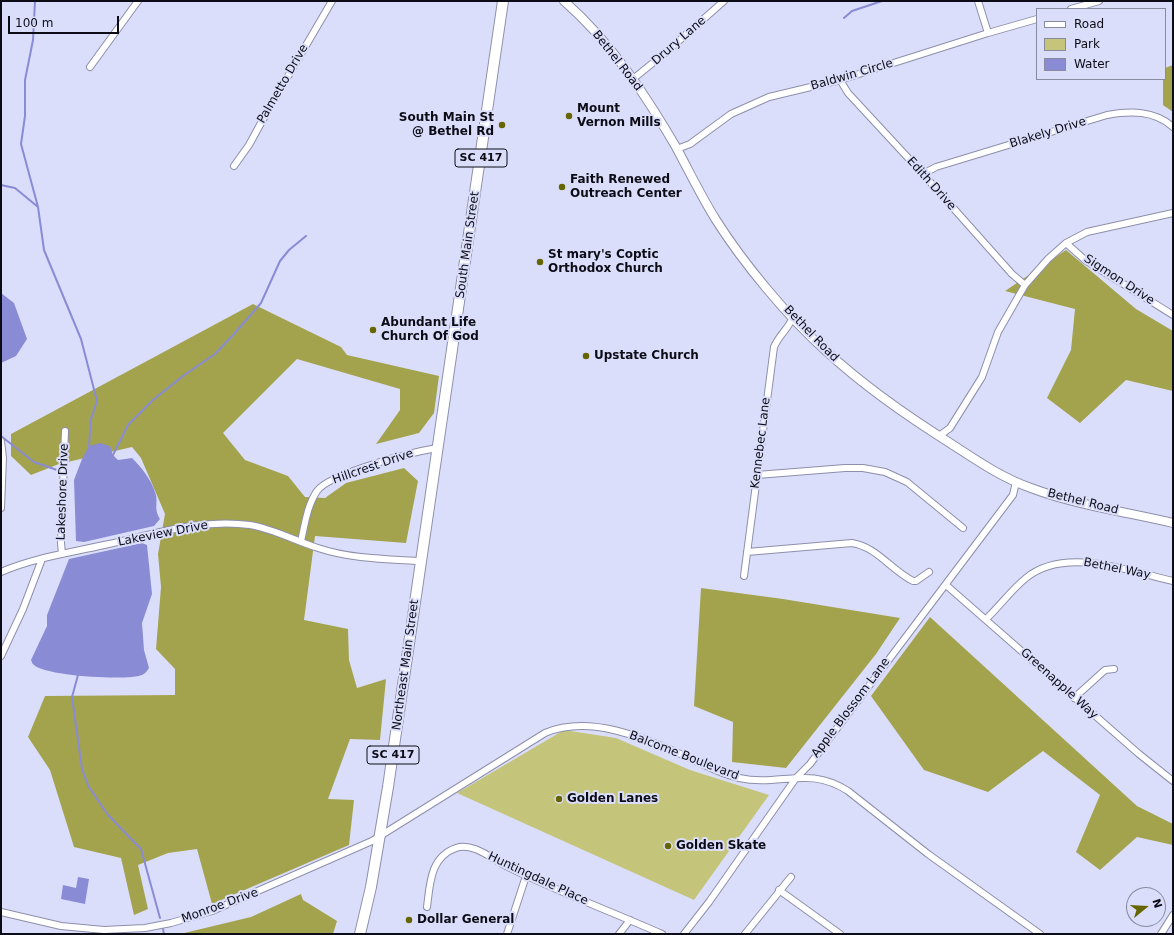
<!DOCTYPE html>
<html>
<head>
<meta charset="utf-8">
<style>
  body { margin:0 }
  #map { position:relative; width:1174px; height:935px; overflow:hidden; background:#dbdefb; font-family:"DejaVu Sans",sans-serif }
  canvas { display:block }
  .frame { position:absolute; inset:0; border:2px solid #0b0c15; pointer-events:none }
  .legend { position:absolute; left:1036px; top:8px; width:130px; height:72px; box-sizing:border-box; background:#dbdefb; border:1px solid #888a9f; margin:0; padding:5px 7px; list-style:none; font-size:12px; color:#0b0c15 }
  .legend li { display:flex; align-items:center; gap:8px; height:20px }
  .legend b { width:20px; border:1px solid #888a9f }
  .north { position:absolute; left:1126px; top:887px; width:40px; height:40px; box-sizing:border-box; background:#dbdefb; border:1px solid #888a9f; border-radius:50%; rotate:72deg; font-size:11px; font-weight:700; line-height:16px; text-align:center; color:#0b0c15 }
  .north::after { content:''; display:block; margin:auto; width:14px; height:18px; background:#666500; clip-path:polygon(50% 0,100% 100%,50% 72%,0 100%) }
  .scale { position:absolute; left:8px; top:16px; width:111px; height:18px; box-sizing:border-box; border:2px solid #0b0c15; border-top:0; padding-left:5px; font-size:12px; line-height:14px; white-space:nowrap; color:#0b0c15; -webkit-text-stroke:3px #dbdefb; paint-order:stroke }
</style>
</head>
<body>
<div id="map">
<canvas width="1174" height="935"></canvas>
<div class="frame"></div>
<ul class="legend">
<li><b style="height:5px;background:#fff"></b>Road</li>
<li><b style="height:11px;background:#c4c57b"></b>Park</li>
<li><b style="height:11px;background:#898cd5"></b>Water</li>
</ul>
<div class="north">N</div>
<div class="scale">100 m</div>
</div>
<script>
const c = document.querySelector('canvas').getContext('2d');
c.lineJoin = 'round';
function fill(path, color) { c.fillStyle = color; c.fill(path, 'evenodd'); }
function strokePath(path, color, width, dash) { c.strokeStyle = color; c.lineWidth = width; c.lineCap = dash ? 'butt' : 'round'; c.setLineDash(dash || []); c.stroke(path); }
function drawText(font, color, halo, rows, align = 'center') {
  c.font = font + ' "DejaVu Sans",sans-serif'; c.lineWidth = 4; c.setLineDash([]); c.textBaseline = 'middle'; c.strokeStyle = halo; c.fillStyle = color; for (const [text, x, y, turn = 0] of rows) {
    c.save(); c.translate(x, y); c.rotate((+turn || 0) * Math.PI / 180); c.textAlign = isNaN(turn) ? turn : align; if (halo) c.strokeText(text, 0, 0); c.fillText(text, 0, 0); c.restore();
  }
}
const green = new Path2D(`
  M564,730L616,738L690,770L769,795L694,900L457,793Z`);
const forest = new Path2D(`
  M1173,65V112L1163,105V79H1165V68Z
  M1066,250L1136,309L1173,331V391L1126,380L1080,423L1047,398L1071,350L1075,309L1005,291Z
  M253,304L341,347L347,355L439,376L434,413L419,433L376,444L400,410V389L297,359L223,433L245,460L288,476L305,497L325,498L346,483L404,468L418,481L406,543L315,536L304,620L348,629L349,660L357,688L386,679L380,740L350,739L328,799L354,800L349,845L212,904L197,849L168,853L138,865L148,909L134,915L121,858L74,847L50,770L28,737L45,696L175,695V669L156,649L161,587L158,554L165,514L141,458L132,447L59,464L31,475L11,456V434Z
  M701,588L783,599L900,618L876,654L786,768L732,762L733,722L694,706Z
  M930,617L1137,806L1173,824V845L1137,837L1100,870L1076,852L1100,795L1043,751L988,792L924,770L871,696Z
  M301,894L303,900L337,921L333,934H180L251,917Z`);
const water = new Path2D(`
  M1,293L14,303L27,339L16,356L1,363Z
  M100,443L110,446L113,455L118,460L132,458C141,467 151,479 155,492C159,502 153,508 160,519L154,526L84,542L76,541L74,480L82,459L89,446Z
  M142,543L147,545L152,594L142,623L144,650L149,668C147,671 146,673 142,675C128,681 45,676 34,665C32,664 32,662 31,660L47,626V615L69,559Z
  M78,877L89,879L85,904L61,899L63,885L76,888Z`);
const stream = new Path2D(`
  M35,1L33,40L25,80V116L21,144L38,207L44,250L81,339L97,401L91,419L89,446
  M844,18L852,11L882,1
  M1,185L15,188L38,207
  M1,436L34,462L57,470
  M113,455L128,425L153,400L183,376L215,354L234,334L261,303L280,261L289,250L306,236
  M78,675L72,697L82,769L89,787L108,815L141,849L160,918
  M163,929L164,934`);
const minor = new Path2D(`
  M978,1L988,33
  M1071,9L1099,1
  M90,67L138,1
  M633,79L665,53L724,1
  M840,80L848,93L923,174L1012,274L1025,285
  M677,149L690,144L731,114L769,97L840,80L988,33L1037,19
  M234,166L249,145L267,112L332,1
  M923,174L936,167L1107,115C1130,111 1154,110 1173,127
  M1066,243L1085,260L1173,315
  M939,436L950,428L982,377L998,332L1025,285L1048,259L1066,243L1087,232L1173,213
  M757,475L845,468H863L885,472L907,482L963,528
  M1,508L3,458L1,441
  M301,541C305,524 307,506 317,491C330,473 413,452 437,448
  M747,552L852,543C877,547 891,570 913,581H916L929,572
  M62,554L61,543L65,431
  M1,572C33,558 69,553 104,545C151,535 201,518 250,525C274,529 295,541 318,548C351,559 386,559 420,561
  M744,576L774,347C779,335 789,328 793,317
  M946,585L1139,754L1173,781
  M986,619C1000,606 1011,590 1026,578C1065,546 1129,571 1173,581
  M1,656L23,609L42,559
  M1074,698L1105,670L1114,669
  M779,890L840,934
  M427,907C430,884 430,857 456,848C473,842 492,859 506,866C556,891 610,911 662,934
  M1,912L61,926L104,930L145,928L171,923L212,911L372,841L545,733C590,714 644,738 685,756C703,764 720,774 739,778C780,787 808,765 848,791L928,854L1040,934
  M507,934L526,876
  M619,934L630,920
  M684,934L709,902L796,778L810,764L1013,495L1016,482
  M745,934L791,877
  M1161,934L1173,915`);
const tertiary = new Path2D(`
  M564,1C610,41 645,94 676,147C689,171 701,196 716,220C744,264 787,316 826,351C864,386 907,416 950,443C976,460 1002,478 1031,488C1076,505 1126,512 1173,523`);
const primary = new Path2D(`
  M360,934L371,887L388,787L503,1`);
const markers = [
  [569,116,4,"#666500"],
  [502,125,4,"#666500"],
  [562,187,4,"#666500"],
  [540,262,4,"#666500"],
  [373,330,4,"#666500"],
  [586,356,4,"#666500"],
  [559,799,4,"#666500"],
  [668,846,4,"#666500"],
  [409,920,4,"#666500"]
];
const shields = [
  [481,158,52],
  [393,755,52]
];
const shieldNames = [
  ["SC 417",481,158],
  ["SC 417",393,755]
];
const streetNames = [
  ["Drury Lane",679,41,-41],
  ["Bethel Road",617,61,52],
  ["Baldwin Circle",852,75,-16],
  ["Palmetto Drive",283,84,-60],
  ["Blakely Drive",1048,133,-17],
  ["Edith Drive",931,184,48],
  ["South Main Street",468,245,-82],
  ["Sigmon Drive",1119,280,33],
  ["Bethel Road",811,334,46],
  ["Kennebec Lane",761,443,-83],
  ["Hillcrest Drive",373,467,-19],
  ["Lakeshore Drive",63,492,-88],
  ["Bethel Road",1083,502,14],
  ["Lakeview Drive",163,534,-11],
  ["Bethel Way",1117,569,11],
  ["Northeast Main Street",406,665,-82],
  ["Greenapple Way",1059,684,42],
  ["Apple Blossom Lane",851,708,-53],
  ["Balcome Boulevard",684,756,21],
  ["Huntingdale Place",538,879,25],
  ["Monroe Drive",220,906,-20]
];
const poiNames = [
  ["Mount",577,109],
  ["Vernon Mills",577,123],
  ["South Main St",494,118,"right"],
  ["@ Bethel Rd",494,132,"right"],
  ["Faith Renewed",570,180],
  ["Outreach Center",570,194],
  ["St mary's Coptic",548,255],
  ["Orthodox Church",548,269],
  ["Abundant Life",381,323],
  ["Church Of God",381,337],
  ["Upstate Church",594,356],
  ["Golden Lanes",567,799],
  ["Golden Skate",676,846],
  ["Dollar General",417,920]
];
fill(green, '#c4c57b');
fill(forest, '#a3a34e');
fill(water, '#898cd5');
strokePath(stream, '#898cd5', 2);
strokePath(minor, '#8d8faa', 8);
strokePath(tertiary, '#8d8faa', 10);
strokePath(primary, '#8d8faa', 12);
strokePath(minor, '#fff', 6);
strokePath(tertiary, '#fff', 8);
strokePath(primary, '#fff', 10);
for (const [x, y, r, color] of markers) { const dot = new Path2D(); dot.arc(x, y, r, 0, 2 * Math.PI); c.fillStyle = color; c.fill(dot); strokePath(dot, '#dbdefb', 1.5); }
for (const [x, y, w] of shields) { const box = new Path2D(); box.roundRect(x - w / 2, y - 9, w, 18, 3); c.fillStyle = '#dbdefb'; c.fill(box); strokePath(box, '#0b0c15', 1); }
drawText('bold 11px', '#0b0c15', null, shieldNames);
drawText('12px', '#0b0c15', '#dbdefb', streetNames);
drawText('bold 12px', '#0b0c15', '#dbdefb', poiNames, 'left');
</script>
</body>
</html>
